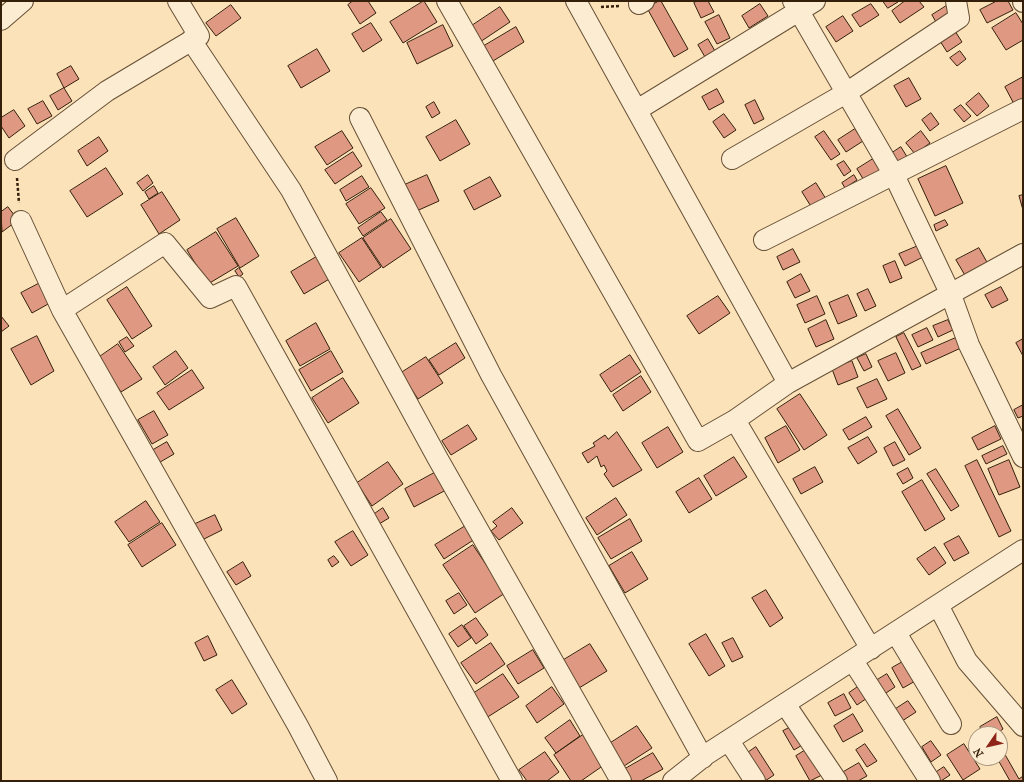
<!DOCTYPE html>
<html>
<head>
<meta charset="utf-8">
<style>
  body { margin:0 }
  #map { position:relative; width:1024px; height:782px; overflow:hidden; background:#fbe2b9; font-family:"IM FELL French Canon",serif }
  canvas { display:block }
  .frame { position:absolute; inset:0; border:2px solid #341f0b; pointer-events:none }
  .north { position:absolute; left:968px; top:726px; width:40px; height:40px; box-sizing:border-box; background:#fcecd2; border:1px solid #ac9a82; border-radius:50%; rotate:236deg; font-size:11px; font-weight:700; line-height:16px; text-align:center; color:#341f0b }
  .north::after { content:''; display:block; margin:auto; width:14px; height:18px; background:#8f2418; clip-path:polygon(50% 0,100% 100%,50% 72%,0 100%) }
</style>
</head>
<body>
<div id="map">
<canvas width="1024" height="782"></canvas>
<div class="frame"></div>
<div class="north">N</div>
</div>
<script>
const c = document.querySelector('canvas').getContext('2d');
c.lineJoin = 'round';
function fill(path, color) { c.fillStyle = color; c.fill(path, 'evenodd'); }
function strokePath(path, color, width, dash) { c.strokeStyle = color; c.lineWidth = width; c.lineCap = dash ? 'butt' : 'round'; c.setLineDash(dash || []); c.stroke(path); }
const building = new Path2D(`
  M353,1H368L376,13L360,24L348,5Z
  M424,1L437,22L403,43L390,22Z
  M659,1H661L688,49L674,57L647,8Z
  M697,1H708L714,12L701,18L694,3Z
  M883,1H898V2L888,8Z
  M905,1H919L924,7L900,23L892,11Z
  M997,1H1008L1013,10L987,23L980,10Z
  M760,4L768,16L749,28L742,16Z
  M871,4L879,15L860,27L852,15Z
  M231,5L241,18L216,36L206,23Z
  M948,5L953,13L936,22L932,15Z
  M500,7L510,22L477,44L467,29Z
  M1016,13L1023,24V40L1006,50L992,28Z
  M719,15L730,38L717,44L705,22Z
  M843,16L853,31L836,42L826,27Z
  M371,23L382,40L363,52L352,34Z
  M443,25L453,46L417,64L407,43Z
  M516,27L524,42L493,61L484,46Z
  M955,31L962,42L947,52L940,41Z
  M708,39L715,51L705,57L698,45Z
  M317,49L330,71L301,88L288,66Z
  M960,51L966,59L957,66L950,58Z
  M71,66L79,79L64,88L57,74Z
  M1023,77V99L1014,104L1005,87Z
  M909,78L921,99L906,107L894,86Z
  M64,88L72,101L58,110L50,96Z
  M717,89L724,102L709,110L702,97Z
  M979,93L989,106L977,116L966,104Z
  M755,100L764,119L754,124L745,105Z
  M43,101L52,116L37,124L28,109Z
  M434,102L440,113L432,118L426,107Z
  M961,105L971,116L964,122L954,110Z
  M14,110L25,126L9,138L1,126V118Z
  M931,113L939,124L930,131L922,120Z
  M724,114L736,130L724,138L713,122Z
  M456,120L470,144L440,161L426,137Z
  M855,129L863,141L846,152L838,140Z
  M342,131L353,148L327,165L315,147Z
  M824,131L840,154L831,160L815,137Z
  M921,131L930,143L915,154L906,143Z
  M99,137L108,151L87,166L78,151Z
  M901,147L909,160L900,165L892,153Z
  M353,152L362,166L335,184L325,170Z
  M873,159L882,172L865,182L857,169Z
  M844,161L851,171L844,176L837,165Z
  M946,166L963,203L935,216L918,179Z
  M106,168L123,194L87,217L70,191Z
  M148,175L153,183L143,191L137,183Z
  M427,175L439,201L412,213L400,187Z
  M854,175L857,180L845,188L842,183Z
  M362,176L369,187L346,201L340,190Z
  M490,177L501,196L474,210L464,191Z
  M816,183L826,199L812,208L802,192Z
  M154,186L158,193L149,199L145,192Z
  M371,188L385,208L359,224L346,204Z
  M162,192L180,220L159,234L141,205Z
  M1023,195V210L1019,196Z
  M8,207L18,220L2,232L1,212Z
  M381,212L387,220L363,236L358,228Z
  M236,218L259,256L240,268L217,229Z
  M391,219L411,249L383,268L363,238Z
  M945,220L948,225L936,231L934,225Z
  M216,232L238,266L208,284L187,250Z
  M362,238L381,267L359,282L339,253Z
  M918,246L923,257L905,266L899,254Z
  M979,248L988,264L966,277L956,260Z
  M793,249L800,262L783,270L777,257Z
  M318,256L331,278L304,294L291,272Z
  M895,261L902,278L890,283L883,266Z
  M239,268L243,274L239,277L235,271Z
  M801,274L810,291L795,298L787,282Z
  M40,283L50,303L32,313L21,293Z
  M127,287L152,326L132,339L107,300Z
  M1001,287L1008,300L992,308L985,295Z
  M868,289L876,306L865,311L857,294Z
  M848,295L857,316L838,324L829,303Z
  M718,296L730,313L699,334L687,316Z
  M817,296L825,314L805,323L797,305Z
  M1,316L9,326L1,332Z
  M826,320L834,339L816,347L808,329Z
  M948,320L953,330L938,337L933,326Z
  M316,323L330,349L300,366L286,341Z
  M927,328L933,340L918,347L912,335Z
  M904,333L921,366L912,370L896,337Z
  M37,336L54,371L31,385L11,349Z
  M127,337L134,346L125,352L119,342Z
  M958,337L963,347L926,364L921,353Z
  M1023,339V356L1016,343Z
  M456,343L465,358L439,375L429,360Z
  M118,344L142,379L121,392L98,358Z
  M176,351L188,368L165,385L153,367Z
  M331,351L343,372L311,391L299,370Z
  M896,353L905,373L888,381L878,361Z
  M866,354L872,367L864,371L857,358Z
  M630,355L641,372L611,392L600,375Z
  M426,357L443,383L418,399L401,373Z
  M852,361L858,377L838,385L832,369Z
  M192,370L204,388L169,410L157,393Z
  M641,376L651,392L623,411L613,395Z
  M343,378L359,403L328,423L312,398Z
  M877,379L887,399L867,408L857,388Z
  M800,394L827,435L804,450L777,409Z
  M1023,405V416L1018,418L1014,410Z
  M898,409L921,448L909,455L886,416Z
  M154,411L168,435L152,444L138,420Z
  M866,417L872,427L849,440L843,430Z
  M468,425L477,439L451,455L442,441Z
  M786,426L800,450L778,463L765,438Z
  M995,426L1001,439L978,450L972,438Z
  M668,427L683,452L657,468L642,443Z
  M617,432L642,470L613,487L604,474L607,471L604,465L601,467L597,456L588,463L582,453L595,446L593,443L605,435L608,439Z
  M868,437L877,452L858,464L848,448Z
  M167,442L174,454L155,465L148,453Z
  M895,442L905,460L893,466L884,448Z
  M1003,446L1007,454L986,464L982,456Z
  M734,457L747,477L716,496L704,476Z
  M977,460L1011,531L999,537L965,466Z
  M1009,460L1020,487L999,495L988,469Z
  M388,462L403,484L372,506L357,483Z
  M815,467L823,482L801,494L793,479Z
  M908,468L913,478L903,484L897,474Z
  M936,469L959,506L951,511L927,474Z
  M436,472L446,490L414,507L405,489Z
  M699,478L712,499L689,513L676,492Z
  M922,480L945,519L925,531L902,492Z
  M616,498L627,515L597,535L586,518Z
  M146,501L160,522L129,542L115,522Z
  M383,508L389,518L379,524L373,515Z
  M512,508L523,523L499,540L491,531L497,526L493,522Z
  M215,515L222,530L200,541L193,525Z
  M630,519L642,541L611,559L598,538Z
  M162,523L176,545L142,567L128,545Z
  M467,525L475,539L444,559L435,545Z
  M353,531L368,555L351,566L335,542Z
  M959,536L969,553L954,561L944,544Z
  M473,545L505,593L475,613L443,565Z
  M935,547L946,563L929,575L917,559Z
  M632,552L648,579L625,593L609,566Z
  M334,556L339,562L332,567L328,560Z
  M243,562L251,576L236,585L227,572Z
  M766,590L783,618L770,627L752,598Z
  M459,593L467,605L454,614L446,601Z
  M476,618L488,635L476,644L464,626Z
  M462,625L471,638L458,647L449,634Z
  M706,634L725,666L709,676L689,644Z
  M208,636L217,655L204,661L195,643Z
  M733,638L743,657L732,662L722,643Z
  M491,643L505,664L476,684L461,663Z
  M590,644L607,671L579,688L562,661Z
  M533,650L544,668L518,684L507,666Z
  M906,660L917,680L903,688L892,668Z
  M503,674L519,697L483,720L468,697Z
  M887,674L895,687L883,695L874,682Z
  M232,680L247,704L232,714L216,690Z
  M862,684L870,696L857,705L849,693Z
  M552,687L564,704L537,723L526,706Z
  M844,694L851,708L835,716L828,703Z
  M908,701L916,712L899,723L891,712Z
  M853,714L863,731L843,742L834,726Z
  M997,717L1003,729L996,734H983L980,727Z
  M570,720L580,736L556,753L545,738Z
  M637,726L652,748L624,766L609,744Z
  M793,726L804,744L794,750L783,731Z
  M583,735L604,765L581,781H571L554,755Z
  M931,741L941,755L931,762L922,747Z
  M865,744L877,761L867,767L856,750Z
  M964,744L980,769L963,780L947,755Z
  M756,747L774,775L765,781L746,754Z
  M809,748L824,774L810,781L796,756Z
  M1003,751L1019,779L1023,776V781H1010L997,758H1000V753Z
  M545,752L559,772L547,781H527L519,770Z
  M653,753L663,769L641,781H632L625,769Z
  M859,763L867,776L858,781H844L840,774Z
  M944,767L950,775L941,781H936L932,775Z`);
const path = new Path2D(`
  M601,7L620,6
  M17,178L19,203`);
const minor = new Path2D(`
  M447,1L698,441L735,420L788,383L1023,254
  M576,1L788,383
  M793,1L894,175L951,295L969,345L1023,457
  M1023,1V2
  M639,4L644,1
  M1,20L23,1
  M191,40L291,190L438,459L621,781
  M637,110L815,1
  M360,118L491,375L703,758
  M732,159L846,93L959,18L956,1
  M15,160L107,91L199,36L178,1
  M21,221L62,310L298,726L327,781
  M764,240L1023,109
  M62,310L165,243L210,298L236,286L512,781
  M735,420L871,649
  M938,605L967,661L1023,726
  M896,633L951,724
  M853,661L930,781
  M785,704L837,781
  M729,741L755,781
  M673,781L707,754L1023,550`);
fill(building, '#df9982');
strokePath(building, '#341f0b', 1);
strokePath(minor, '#665036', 22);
strokePath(path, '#341f0b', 2.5, [3, 2]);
strokePath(minor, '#fcecd2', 20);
</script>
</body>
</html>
